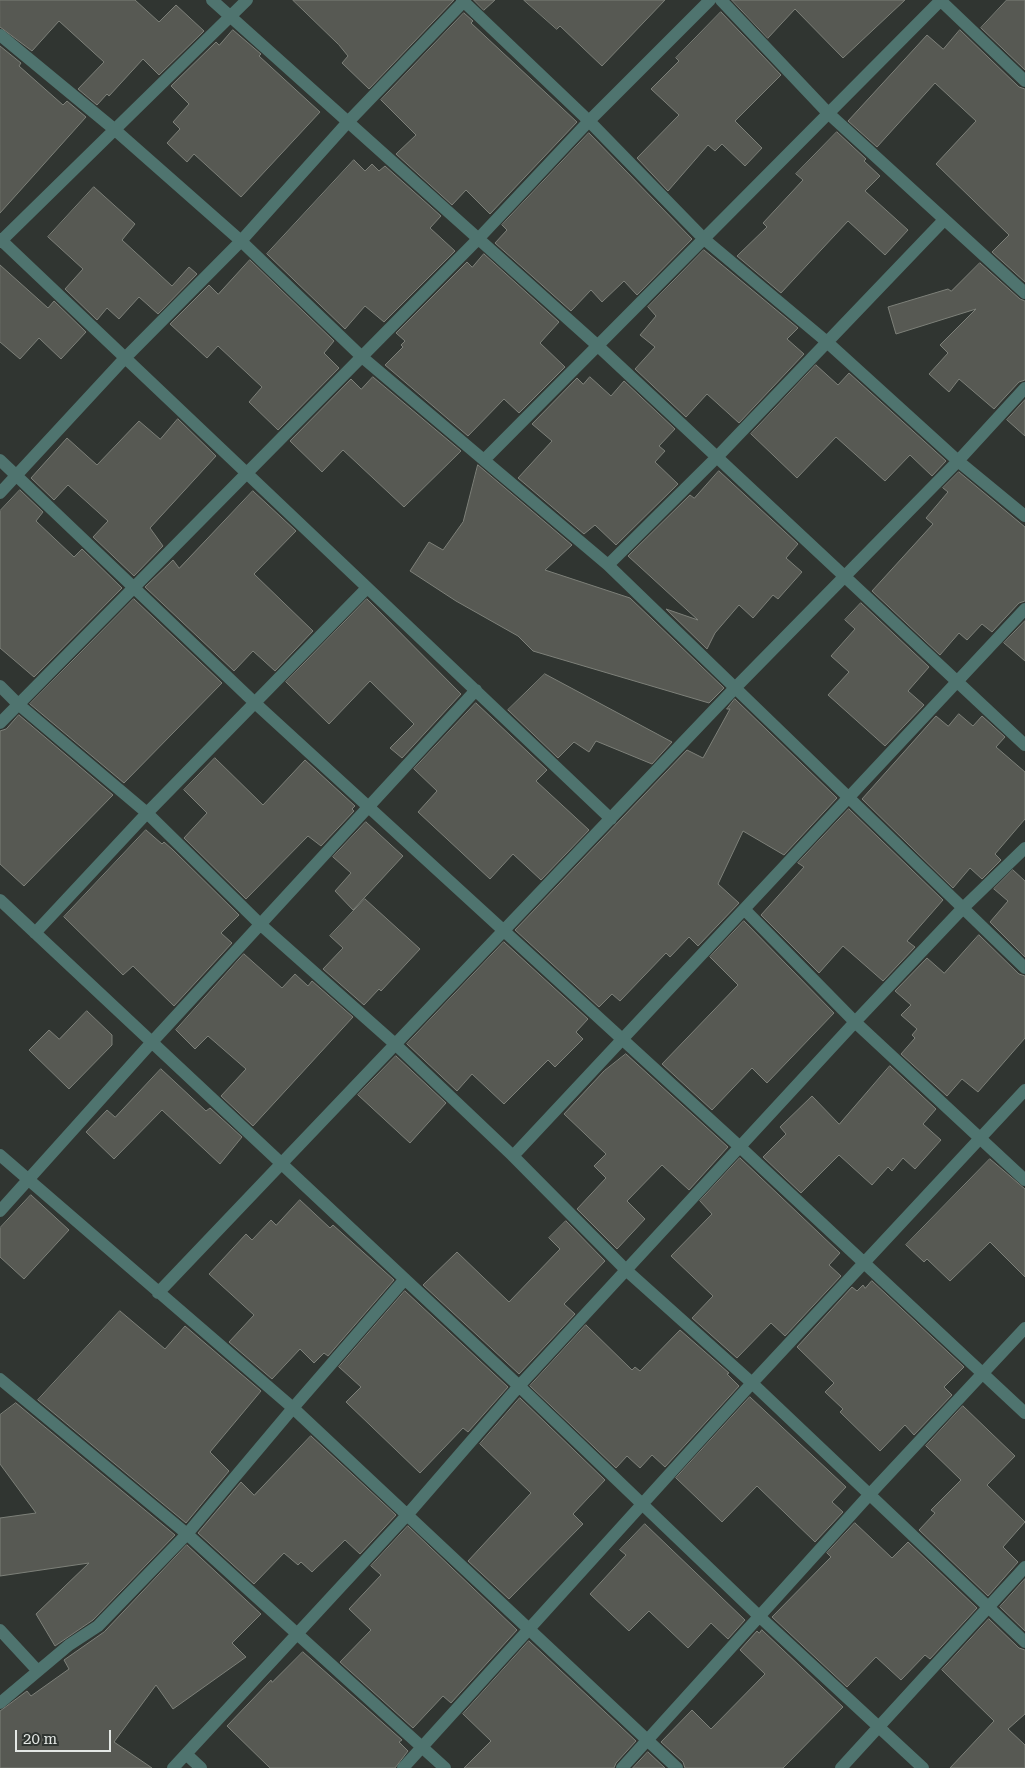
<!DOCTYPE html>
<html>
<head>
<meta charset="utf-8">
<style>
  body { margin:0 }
  #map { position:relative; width:1025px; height:1768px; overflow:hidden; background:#303531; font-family:"Roboto Serif",serif }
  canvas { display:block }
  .scale { position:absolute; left:15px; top:1730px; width:96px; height:22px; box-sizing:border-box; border:2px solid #e4e8e5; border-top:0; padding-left:6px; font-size:15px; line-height:18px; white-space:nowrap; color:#e4e8e5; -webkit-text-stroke:4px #303531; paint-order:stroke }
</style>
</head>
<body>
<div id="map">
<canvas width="1025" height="1768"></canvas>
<div class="scale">20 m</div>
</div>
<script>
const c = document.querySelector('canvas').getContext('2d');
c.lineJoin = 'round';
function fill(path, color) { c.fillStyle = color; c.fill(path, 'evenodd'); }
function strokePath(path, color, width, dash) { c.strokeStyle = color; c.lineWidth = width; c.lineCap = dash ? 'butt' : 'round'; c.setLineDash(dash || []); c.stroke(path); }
const building = new Path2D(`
  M0,0H135L159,22L176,5L204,31L159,75L143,59L109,96L107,94L97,105L78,89L104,62L59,21L32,51L0,27Z
  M293,0H454L369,89L342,63L348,56L339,45Z
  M474,0H495L484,10Z
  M524,0H665L602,66L560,26L557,29Z
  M732,0H905L843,58L795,9L768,38Z
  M1007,0H1025V70L981,28Z
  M721,12L781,75L735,121L762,148L745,166L722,144L715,151L708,145L668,191L637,158L679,115L651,89L679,61L676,58Z
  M464,13L473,21L471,23L577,122L490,214L466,190L452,205L396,154L416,135L381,100Z
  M233,30L261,54L259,56L320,112L241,197L194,154L187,162L167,143L180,129L173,122L189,104L171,86L216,42L219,45Z
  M960,30L1019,87L1025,89V282L992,252L1009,235L936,164L976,121L935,83L877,147L848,121L927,35L943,49Z
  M0,46L21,63L19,66L63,105L67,101L86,117L0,213Z
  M837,132L866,159L864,161L880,176L865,191L908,230L885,255L848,221L781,293L737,256L767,227L763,223L803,180L796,174Z
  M589,133L692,239L637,295L624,281L602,302L591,290L571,311L495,243L507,230L502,225Z
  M354,160L365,171L372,164L379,171L385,166L441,216L430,228L455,251L384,322L365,306L345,329L267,254Z
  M94,187L135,224L122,240L172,286L189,267L197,274L158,314L139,297L119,319L107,308L97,320L65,289L83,269L48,237Z
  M704,250L798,328L787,339L804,354L739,423L707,394L686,417L635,369L655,347L640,335L656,316L648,307Z
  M484,254L559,322L540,343L565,367L519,413L504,399L468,436L385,365L403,347L401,345L405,341L396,333L467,262L472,267Z
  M250,260L334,341L324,353L339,368L278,430L249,402L262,387L218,346L207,358L170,324L209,285L218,294Z
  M980,263L1020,299L1025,301V380L1019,382L994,409L959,379L949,392L929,374L948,353L940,345L976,309L896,334L888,307L948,289L951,291Z
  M0,265L48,308L54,301L86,332L61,359L39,338L20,359L0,342Z
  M816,365L838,385L849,373L946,461L932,476L910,455L885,481L836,437L797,478L751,434Z
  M373,377L461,451L404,507L343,450L322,472L290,441L351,379L361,389Z
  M590,377L611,396L624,381L675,429L659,446L665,451L655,462L678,484L616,545L595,525L584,534L518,478L552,441L532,424L577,378L583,384Z
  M1025,400V436L1007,420Z
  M178,419L216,456L150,528L163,546L134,576L93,537L108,521L68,485L54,500L31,478L67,438L97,465L139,421L160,439Z
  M478,465L572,545L545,570L630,598L724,688L709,703L533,651L518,636L456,601L410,571L429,542L443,550L463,522Z
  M719,471L798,544L786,558L802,572L778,599L773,595L753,618L739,605L715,633L707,649L666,609L698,620L628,556L690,495L694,498Z
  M959,472L1025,527V601L1019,603L992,632L982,624L967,640L959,633L940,655L872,591L933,524L926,518L948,492L943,488Z
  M20,490L43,512L36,521L74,557L82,549L122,588L34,677L0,648V511Z
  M253,491L296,531L254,574L313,631L275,671L253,651L234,671L145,587L173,560L179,568Z
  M134,599L222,683L124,783L30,704Z
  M367,599L461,694L402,758L390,748L414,724L370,681L329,724L286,682Z
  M861,603L929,667L908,691L924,705L885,746L828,695L849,672L831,656L855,629L845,620Z
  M1025,621V661L1004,643Z
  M545,674L672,742L652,764L596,741L589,752L574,742L558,758L508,710Z
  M735,699L837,798L784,855L743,831L718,884L739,903L698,946L689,937L670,957L666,953L620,1001L612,994L599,1007L515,930L687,750L703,758L730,709H727Z
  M476,703L547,770L536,781L589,830L541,880L513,854L490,879L418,812L437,791L414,769Z
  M959,714L973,726L982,716L1005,737L996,747L1025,772V819L995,854L1001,860L982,879L970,868L953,888L862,799L936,716L948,726Z
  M19,715L113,795L24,886L0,864V731L6,729Z
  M215,758L263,805L305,760L355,806L352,809L354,811L321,846L308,836L246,899L184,838L207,813L184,790Z
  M849,809L943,900L907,941L915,947L883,981L843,946L819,973L761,915L804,867L798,863Z
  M366,822L403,856L353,910L335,891L351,873L333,857Z
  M146,830L162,844L164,842L173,850L239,915L221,933L232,943L174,1006L133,966L123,975L64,917Z
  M1013,870L1025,881V957L990,922L1008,901L994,889Z
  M365,899L420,949L381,991L379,989L364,1005L323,969L343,948L330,936Z
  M744,921L834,1013L767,1083L752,1068L712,1110L662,1064L738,985L710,957Z
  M979,935L1019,974L1025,976V1038L978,1092L962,1079L947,1096L901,1054L915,1038L912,1035L917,1029L901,1015L911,1005L895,991L927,958L944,973Z
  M504,942L588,1019L576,1032L583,1039L555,1067L548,1060L504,1104L472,1074L457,1091L407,1044Z
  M244,954L282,988L295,974L308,986L312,981L353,1017L253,1126L221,1096L246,1069L208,1036L195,1049L176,1030Z
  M87,1011L112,1035V1045L69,1089L29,1050L49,1030L59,1039Z
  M626,1054L728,1147L689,1190L662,1165L627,1201L645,1219L617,1249L577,1209L606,1178L594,1166L606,1154L564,1114L604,1071Z
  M396,1056L446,1103L410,1143L358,1095Z
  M890,1066L936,1109L923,1124L941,1140L915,1169L903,1158L892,1171L888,1167L872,1185L839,1155L801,1193L763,1157L786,1134L780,1127L812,1096L839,1124Z
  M161,1069L206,1111L210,1108L242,1137L220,1164L162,1110L114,1159L86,1132L107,1110L115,1117Z
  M740,1158L840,1253L829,1265L841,1276L785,1336L771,1323L737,1358L692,1318L713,1296L671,1256L712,1214L700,1201Z
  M990,1159L1025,1189V1277L990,1242L950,1281L927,1259L924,1262L906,1245Z
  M31,1195L69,1230L24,1279L0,1257V1228Z
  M300,1200L330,1228L333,1225L394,1280L328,1356L324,1353L314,1363L300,1349L272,1379L229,1342L254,1315L209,1274L246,1234L252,1240L271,1220L276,1225Z
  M566,1221L605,1261L564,1304L575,1314L519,1374L423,1285L457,1252L509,1302L560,1249L549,1238Z
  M872,1281L964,1367L944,1387L952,1395L914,1435L905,1425L880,1451L840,1412L843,1409L825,1392L834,1383L797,1347L852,1287L857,1291L863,1285L865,1288Z
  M405,1291L508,1387L468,1432L463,1428L420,1473L346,1402L361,1387L339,1367Z
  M120,1311L165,1349L185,1326L261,1391L210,1452L229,1471L186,1523L38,1400Z
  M586,1325L632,1370L635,1367L640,1371L680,1330L729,1373L727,1374L739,1386L665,1467L652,1455L640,1468L627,1456L616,1468L530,1386Z
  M750,1397L846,1487L832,1502L843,1512L815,1542L757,1486L722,1522L676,1478Z
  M520,1398L605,1480L573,1514L583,1524L509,1599L468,1561L531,1493L480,1444Z
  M16,1403L175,1535L93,1620L55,1646L36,1614L89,1563L0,1576V1518L36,1513L0,1464V1415Z
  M963,1406L1015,1456L987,1485L1025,1522L1003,1547L1018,1562L988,1596L919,1530L935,1513L931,1510L961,1480L926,1446Z
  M311,1436L396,1515L360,1554L345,1540L312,1572L301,1562L298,1565L284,1553L254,1584L198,1533L241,1482L254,1495Z
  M855,1523L892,1558L908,1542L977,1608L930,1659L925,1655L901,1680L876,1657L847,1687L772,1617L831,1557L827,1553Z
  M645,1524L745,1620L728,1639L711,1623L688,1648L649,1611L629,1631L590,1594L626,1555L620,1550Z
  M408,1526L517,1630L451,1703L443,1696L413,1728L340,1662L371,1630L349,1609L381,1575L371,1566Z
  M187,1545L261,1614L232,1643L246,1657L173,1709L156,1685L114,1742L152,1768H0V1711L27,1691L31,1696L69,1669L64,1660L104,1632Z
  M1025,1579V1631L1000,1607Z
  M989,1619L1019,1648L1025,1650V1714L1008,1729L1025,1745V1768H950L994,1721L942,1670Z
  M762,1630L843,1707L783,1768H685L683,1762L661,1742L692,1710L711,1729L765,1674L740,1650L757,1631L759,1633Z
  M529,1641L636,1741L616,1763L614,1768H464L491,1741L463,1714Z
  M303,1652L402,1740L399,1742L408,1751L395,1768H270L227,1726L271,1680L272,1682Z
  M648,1752L665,1768H633Z`);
const minor = new Path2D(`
  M212,0L598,346L1025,745
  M462,0L589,121L704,239L827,342L958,461L1025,516
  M721,0L828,113L1025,293
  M940,0L1025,81
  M0,35L114,129L241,241L362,357L608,565L1025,968
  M0,239L611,819
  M0,242L247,0
  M0,460L255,703L740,1147L1025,1413
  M484,460L941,0
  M0,493L125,358L241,241L347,123L465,0
  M608,565L718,456L944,220
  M0,686L18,704L147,813L261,925L395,1044L513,1156L626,1270L752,1383L1025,1642
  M0,723L479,238L589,121L710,0
  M0,900L519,1386L760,1617L923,1768
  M744,909L855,1022L1025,1180
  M35,933L147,813L367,588
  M0,1155L293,1408L677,1768
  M513,1156L1025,609
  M0,1211L152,1042L476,690
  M158,1293L735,688L958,461L1025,388
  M0,1379L187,1534L445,1768
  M0,1630L37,1670
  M0,1703L69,1645L98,1626L187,1534L293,1408L405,1279
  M186,1754L201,1768
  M173,1768L408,1514L519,1386L855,1022L962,909L1025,848
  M403,1768L752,1383L1025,1090
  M622,1768L870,1494L1025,1328
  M841,1768L1025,1567`);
fill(building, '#575953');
strokePath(building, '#7d8079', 1);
strokePath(minor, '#4f746f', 12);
</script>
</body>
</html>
